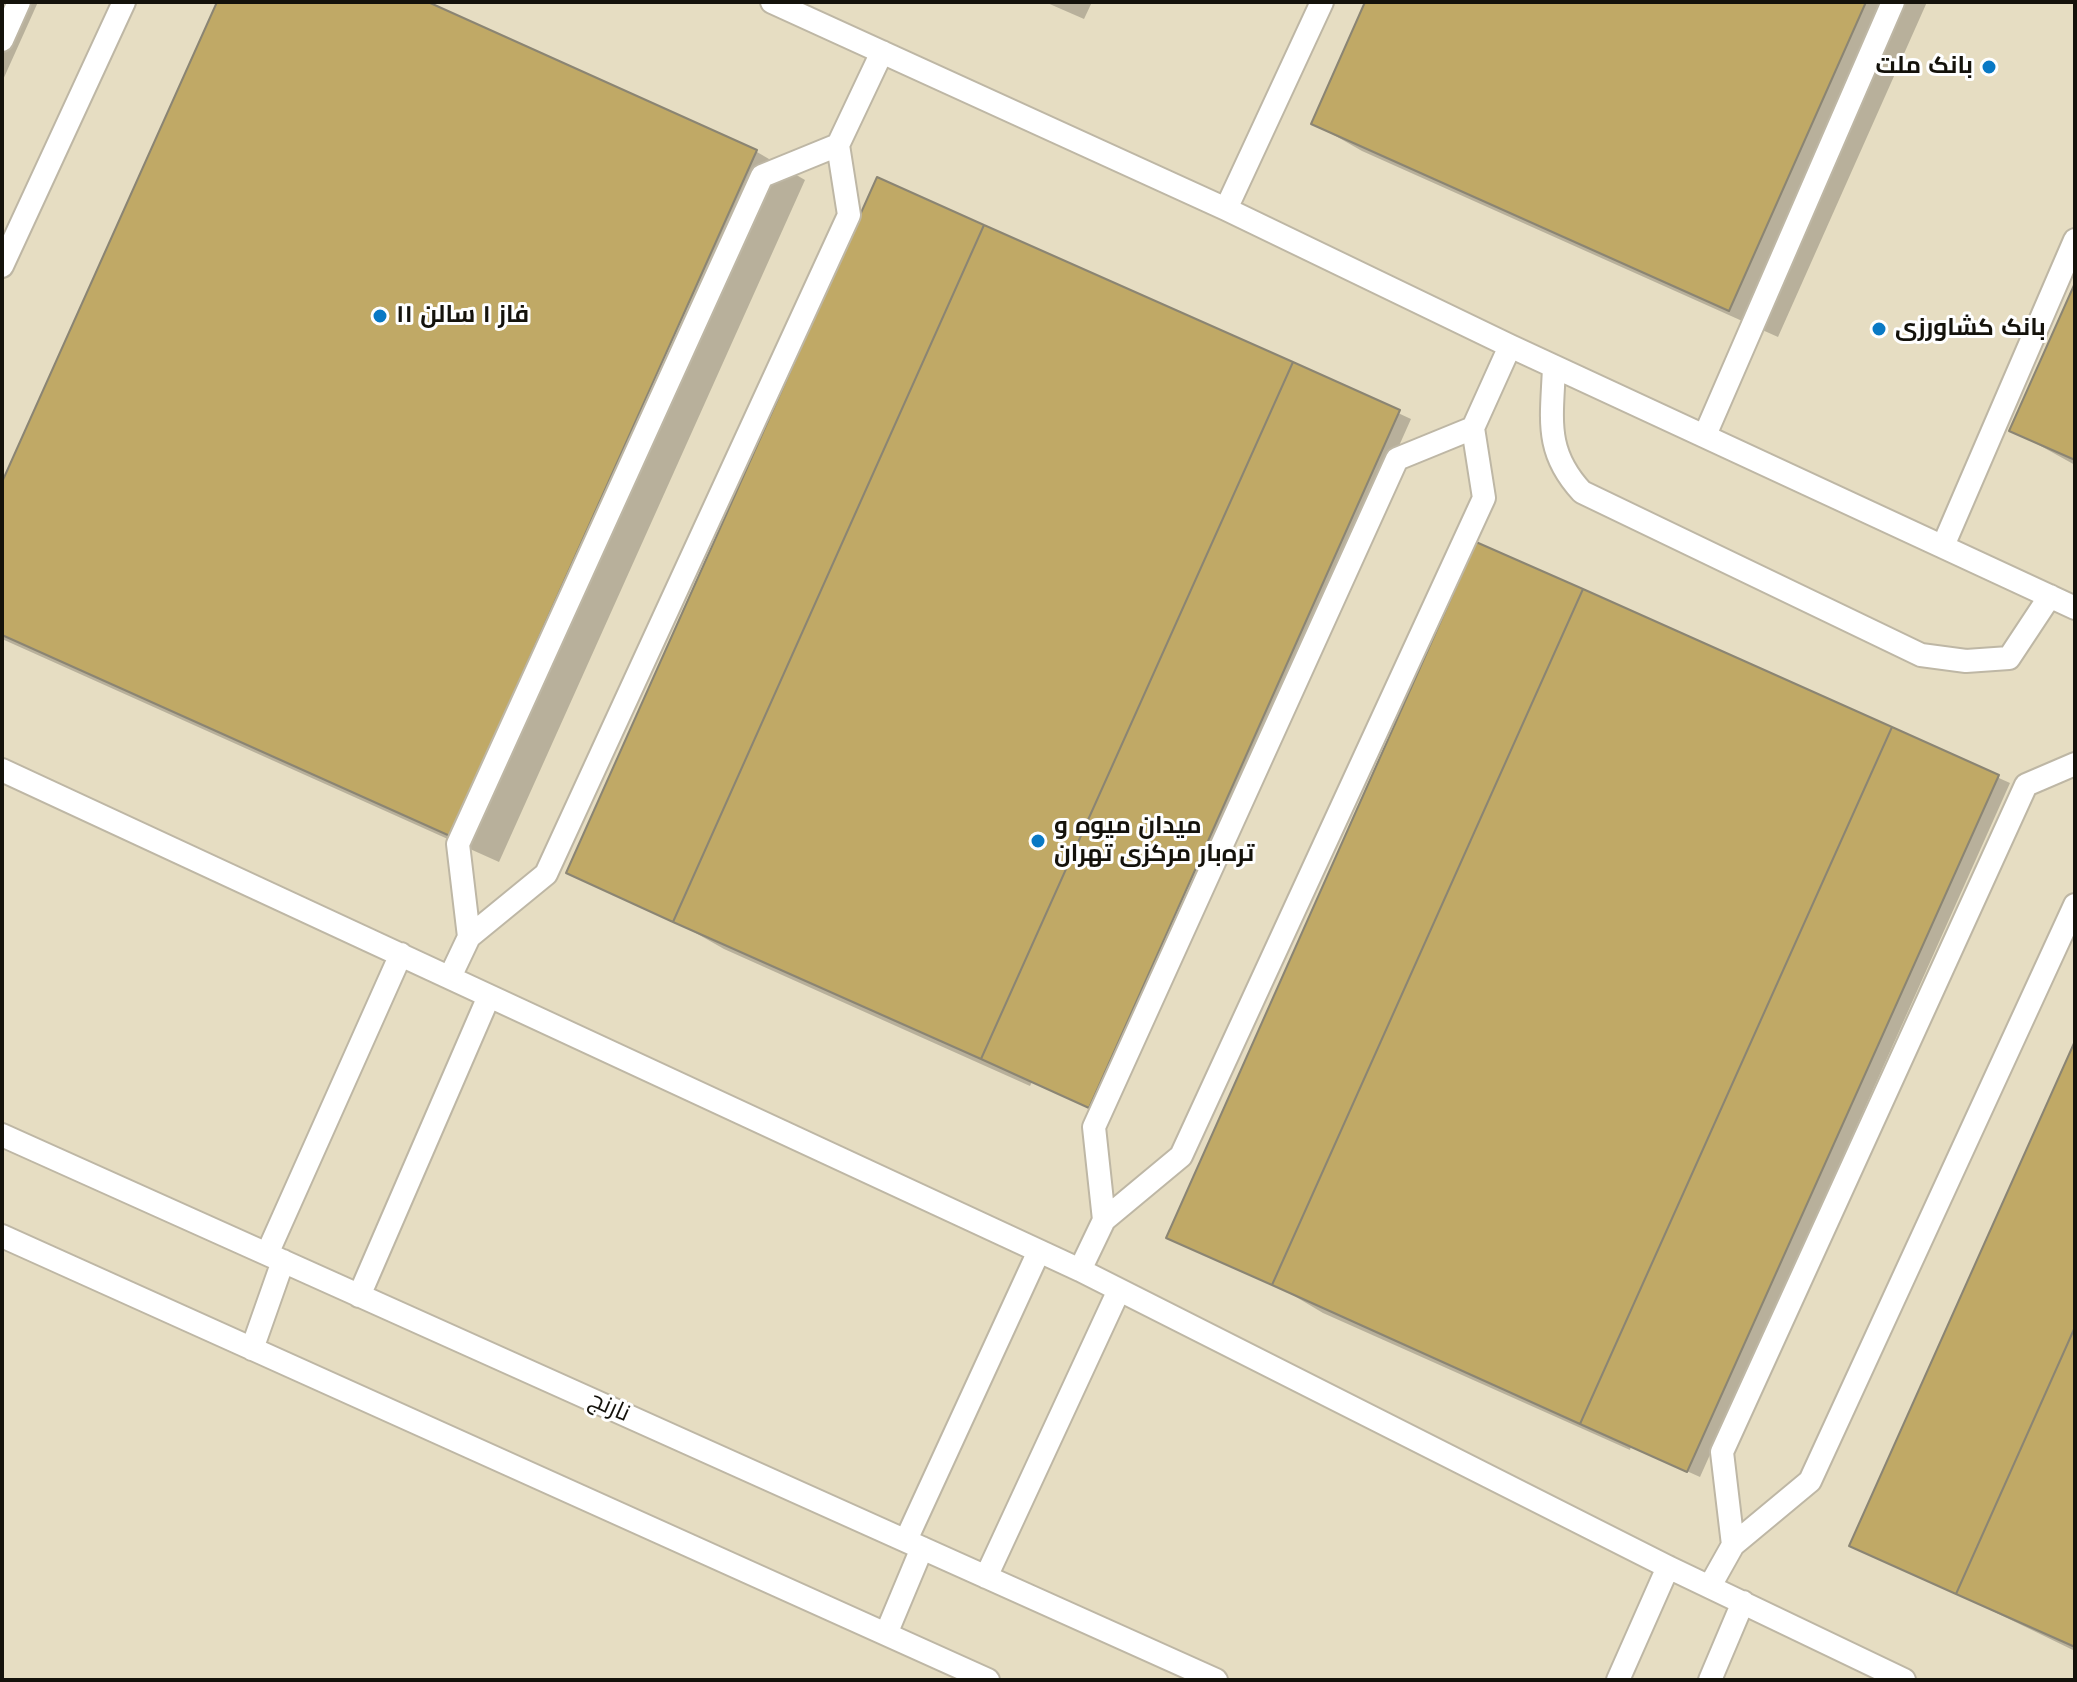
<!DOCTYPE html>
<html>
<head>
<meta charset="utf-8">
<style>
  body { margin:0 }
  #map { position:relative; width:2077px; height:1682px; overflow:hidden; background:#f1ead6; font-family:Jost,sans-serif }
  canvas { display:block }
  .frame { position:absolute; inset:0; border:4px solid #14120b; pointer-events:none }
</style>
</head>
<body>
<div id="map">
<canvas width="2077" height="1682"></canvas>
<div class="frame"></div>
</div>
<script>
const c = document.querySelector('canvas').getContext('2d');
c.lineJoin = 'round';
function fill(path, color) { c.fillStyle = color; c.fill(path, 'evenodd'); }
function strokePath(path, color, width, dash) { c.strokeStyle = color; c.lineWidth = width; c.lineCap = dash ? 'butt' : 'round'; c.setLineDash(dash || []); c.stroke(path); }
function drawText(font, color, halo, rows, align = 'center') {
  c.font = font + ' Jost,Cairo,sans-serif'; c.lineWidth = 6; c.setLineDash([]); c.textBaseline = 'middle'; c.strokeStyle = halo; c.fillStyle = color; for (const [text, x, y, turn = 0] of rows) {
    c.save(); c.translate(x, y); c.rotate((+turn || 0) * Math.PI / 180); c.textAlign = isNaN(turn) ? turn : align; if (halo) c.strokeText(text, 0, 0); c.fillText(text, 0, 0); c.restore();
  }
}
const built = new Path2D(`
  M2,2H2075V1680H2Z`);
const shadow = new Path2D(`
  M2,2H38L2,82Z
  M219,2H423L757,152L805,180L499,862L2,639V487Z
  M1045,2H1092L1084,19Z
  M1367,2H1927L1778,337L1362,151L1313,123Z
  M2075,288V465L2012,430Z
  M1292,364L1411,419L1101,1113L1032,1082L1030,1086L724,949L687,928Z
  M1477,544L2010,783L1700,1477L1631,1446L1630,1450L1323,1313L1286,1291L1180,1244Z
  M2075,1046V1651L1970,1600Z`);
const building = new Path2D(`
  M217,2H428L757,150L450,836L2,635V482Z
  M1365,2H1866L1729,311L1311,124Z
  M877,177L984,225L673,922L566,873Z
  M984,225L1293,362L981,1059L673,922Z
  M2075,283V460L2009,431Z
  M1293,362L1400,410L1089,1108L981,1059Z
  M1476,542L1583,589L1272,1285L1166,1238Z
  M1583,589L1892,727L1580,1424L1272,1285Z
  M1892,727L1999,775L1687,1472L1580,1424Z
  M2075,1041V1327L1956,1594L1849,1546Z
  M2075,1327V1647L1956,1594Z`);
const lane = new Path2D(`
  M772,2L1226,209L1510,346L2075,608
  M2,40L19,2
  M838,145L762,176L458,844L469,937L546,874L849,215L838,145L882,52
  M1226,209L1322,2
  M2,266L124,2
  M1554,367C1552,419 1544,451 1582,492L1921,655L1966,661L2009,658L2050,596
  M1473,428L1397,459L1094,1127L1104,1220L1181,1156L1484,498L1473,428L1510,346
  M1705,435L1893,2
  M1943,546L2075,240
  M2075,764L2026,785L1722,1452L1733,1545L1810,1481L2075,905
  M2,770L1080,1270L1668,1567L1904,1680
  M450,977L469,937
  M2,1135L1216,1680
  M2,1236L988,1680
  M267,1254L401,954
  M1080,1270L1104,1220
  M359,1296L489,996
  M252,1349L283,1261
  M906,1540L1039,1251
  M986,1577L1119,1290
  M1710,1586L1733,1545
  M886,1634L922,1548
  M1618,1680L1668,1567
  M1710,1680L1743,1602`);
const markers = [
  [1989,67,8,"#0979c4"],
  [380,316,8,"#0979c4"],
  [1879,329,8,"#0979c4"],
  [1038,841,8,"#0979c4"]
];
const poiNames = [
  ["بانک ملت",1973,67,"right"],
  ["فاز ۱ سالن ۱۱",396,316],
  ["بانک کشاورزی",1895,329],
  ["میدان میوه و",1054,827],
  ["تره‌بار مرکزی تهران",1054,855]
];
const streetNames = [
  ["نارنج",609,1408,24]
];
fill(built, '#e6ddc2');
fill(shadow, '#0003');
fill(building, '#c0a966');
strokePath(building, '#8b8573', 2);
strokePath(lane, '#beb7a5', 26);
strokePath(lane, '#fff', 22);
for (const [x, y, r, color] of markers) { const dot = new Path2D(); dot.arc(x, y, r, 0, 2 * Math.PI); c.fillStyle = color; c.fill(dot); strokePath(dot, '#fff', 3); }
drawText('bold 24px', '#14120b', '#fff', poiNames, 'left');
drawText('24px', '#14120b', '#fff', streetNames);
</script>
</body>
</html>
